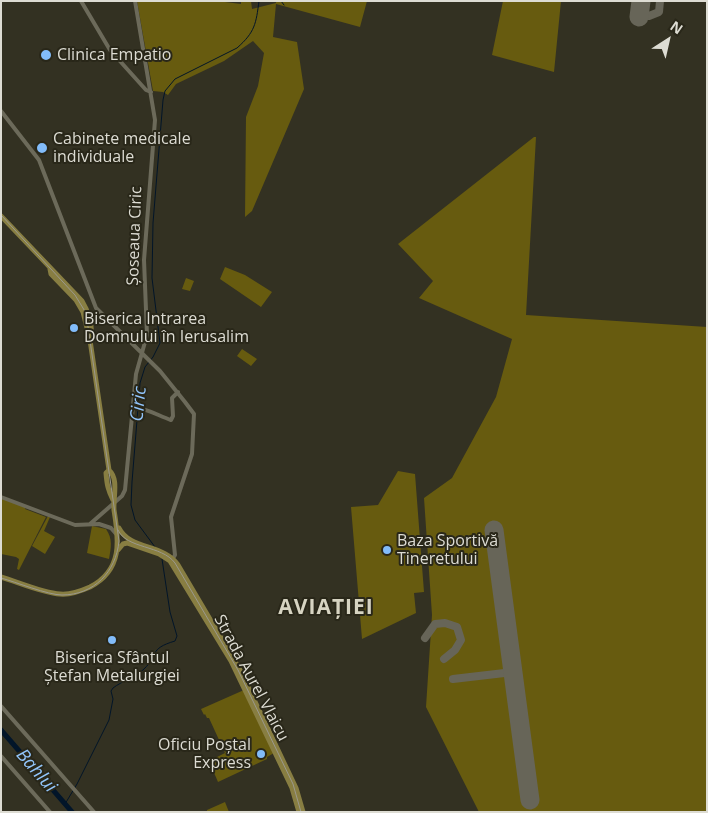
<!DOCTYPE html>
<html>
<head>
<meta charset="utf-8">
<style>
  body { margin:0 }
  #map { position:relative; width:708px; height:813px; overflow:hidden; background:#333122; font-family:"Open Sans",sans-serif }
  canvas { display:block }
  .frame { position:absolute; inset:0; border:2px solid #dddcd3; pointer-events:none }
  .north { position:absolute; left:643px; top:15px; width:50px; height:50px; -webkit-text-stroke:4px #292719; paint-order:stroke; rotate:35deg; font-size:14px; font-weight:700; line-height:20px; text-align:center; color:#dddcd3 }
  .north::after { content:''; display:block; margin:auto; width:18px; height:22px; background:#dddcd3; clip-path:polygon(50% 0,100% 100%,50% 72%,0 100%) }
</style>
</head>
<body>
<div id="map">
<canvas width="708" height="813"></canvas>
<div class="frame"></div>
<div class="north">N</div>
</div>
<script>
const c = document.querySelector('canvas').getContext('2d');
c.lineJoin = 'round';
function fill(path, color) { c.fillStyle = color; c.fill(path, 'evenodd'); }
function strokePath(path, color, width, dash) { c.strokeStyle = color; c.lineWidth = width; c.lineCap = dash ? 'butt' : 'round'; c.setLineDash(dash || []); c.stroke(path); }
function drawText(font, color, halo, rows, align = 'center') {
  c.font = font + ' "Open Sans",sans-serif'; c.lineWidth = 4; c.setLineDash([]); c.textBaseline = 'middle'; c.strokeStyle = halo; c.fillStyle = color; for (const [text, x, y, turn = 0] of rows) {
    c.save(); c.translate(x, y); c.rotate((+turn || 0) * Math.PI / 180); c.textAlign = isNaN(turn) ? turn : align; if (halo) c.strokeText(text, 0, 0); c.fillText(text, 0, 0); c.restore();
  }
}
const green = new Path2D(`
  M137,1H217L241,4V1H251L252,9L276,3V1H367L360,27L276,4L273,37L297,42L304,89L252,211L245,217L246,117L258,86L264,53L253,41L224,61L176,84L168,95L163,92L153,91Z
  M503,1H561L554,72L492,55Z
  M534,137H536L526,315L707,327V812H479L426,707L432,615L424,498L452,478L496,397L512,339L419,298L433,281L398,244Z
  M225,267L245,275L272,292L261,307L220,279Z
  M186,278L194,281L190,291L182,289Z
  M242,349L257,359L251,366L237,356Z
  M398,471L415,474L424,592L414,593L416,613L362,639L351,507L378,505Z
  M1,497L26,506L25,509L46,517L19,570L17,569L19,559L16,557L1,554Z
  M48,516L50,517L44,531L55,537L45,554L32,546Z
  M92,526L106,529C113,539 111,548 109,559L87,553Z
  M244,690L274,753L267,757V759L218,782L209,761L225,753L209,718H207L205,714L204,715L201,709Z
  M225,802L229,812H207V810Z`);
const stream = new Path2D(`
  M281,1L284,5
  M155,547L135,520L131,505L132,482L140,383L145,367L153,357L160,343L152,278L153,223L163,100L165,91L175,79L237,48C255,32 256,24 259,1
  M65,804L77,784L109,720L113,699L111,691L113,688C122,681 136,677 144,669C159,655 148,649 175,641L177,636L170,612L162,559`);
const river = new Path2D(`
  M1,730L72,812`);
const taxiway = new Path2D(`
  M637,1L640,11L649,16L659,12L660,1
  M425,638L435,624L445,623L457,627L461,640L455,650L444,659
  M453,679L513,672`);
const runway = new Path2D(`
  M639,17L641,1
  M494,530L530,800`);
const minor = new Path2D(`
  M81,1L110,50L146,90L151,92
  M1,111L39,160L96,308L160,371L185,402L194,414L192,454L171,517L175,555L172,560
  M133,407C146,408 159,416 171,420L173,416L172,398L178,392
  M1,497L75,525L99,524L111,528L117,535
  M90,524L122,496L125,490L136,374L147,335L144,260L155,120L135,1
  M1,706L94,812
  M1,756L50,812`);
const major = new Path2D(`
  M1,216L82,301C89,313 94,326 90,340
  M109,470L106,473C107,485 108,490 113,500
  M119,528C130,550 164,544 178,565L240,670L296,788L303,812
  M118,550L123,544L127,543L159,554L170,561L231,661L292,788L299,812
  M1,577C18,582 43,593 60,594C70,595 81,591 90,587C123,570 119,540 114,510C113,497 119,479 109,470L90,340L83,312L76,300L51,274L50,269`);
const tram = new Path2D(`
  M1,215L75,295L86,313L119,541C116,572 94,595 62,595C48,595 16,582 1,578
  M118,530C126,549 162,545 175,563L238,670L293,784L301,812`);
const markers = [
  [46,55,6,"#82bcfa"],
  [42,148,6,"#82bcfa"],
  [74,328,5,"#82bcfa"],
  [387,550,5,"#82bcfa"],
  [112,640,5,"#82bcfa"],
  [261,754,5,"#82bcfa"]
];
const poiNames = [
  ["Clinica Empatio",57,55],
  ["Cabinete medicale",53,139],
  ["individuale",53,157],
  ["Biserica Intrarea",84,319],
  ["Domnului în Ierusalim",84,337],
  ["Baza Sportivă",397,541],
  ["Tineretului",397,559],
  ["Biserica Sfântul",112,658,"center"],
  ["Ștefan Metalurgiei",112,676,"center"],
  ["Oficiu Poștal",251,745,"right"],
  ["Express",251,763,"right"]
];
const streetNames = [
  ["Șoseaua Ciric",135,236,-88],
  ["Strada Aurel Vlaicu",251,678,62]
];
const waterNames = [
  ["Ciric",139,404,-84],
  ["Bahlui",36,771,49]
];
const districtNames = [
  ["AVIAȚIEI",326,608]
];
fill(green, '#675b0f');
strokePath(stream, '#021529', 1);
strokePath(river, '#021529', 5);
strokePath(taxiway, '#676558', 8);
strokePath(runway, '#676558', 19);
strokePath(minor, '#6c6a5a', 4);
strokePath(major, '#887e42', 5);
strokePath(tram, '#9b998e', 1);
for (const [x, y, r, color] of markers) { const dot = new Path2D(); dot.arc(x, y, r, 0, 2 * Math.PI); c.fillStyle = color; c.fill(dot); strokePath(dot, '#292719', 2); }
drawText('16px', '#dddcd3', '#292719', poiNames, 'left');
drawText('16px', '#dddcd3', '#292719', streetNames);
drawText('italic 18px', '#92c5fb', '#292719', waterNames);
c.letterSpacing = '1px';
drawText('bold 21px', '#d7d4c2', '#292719', districtNames);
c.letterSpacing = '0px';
</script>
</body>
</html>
